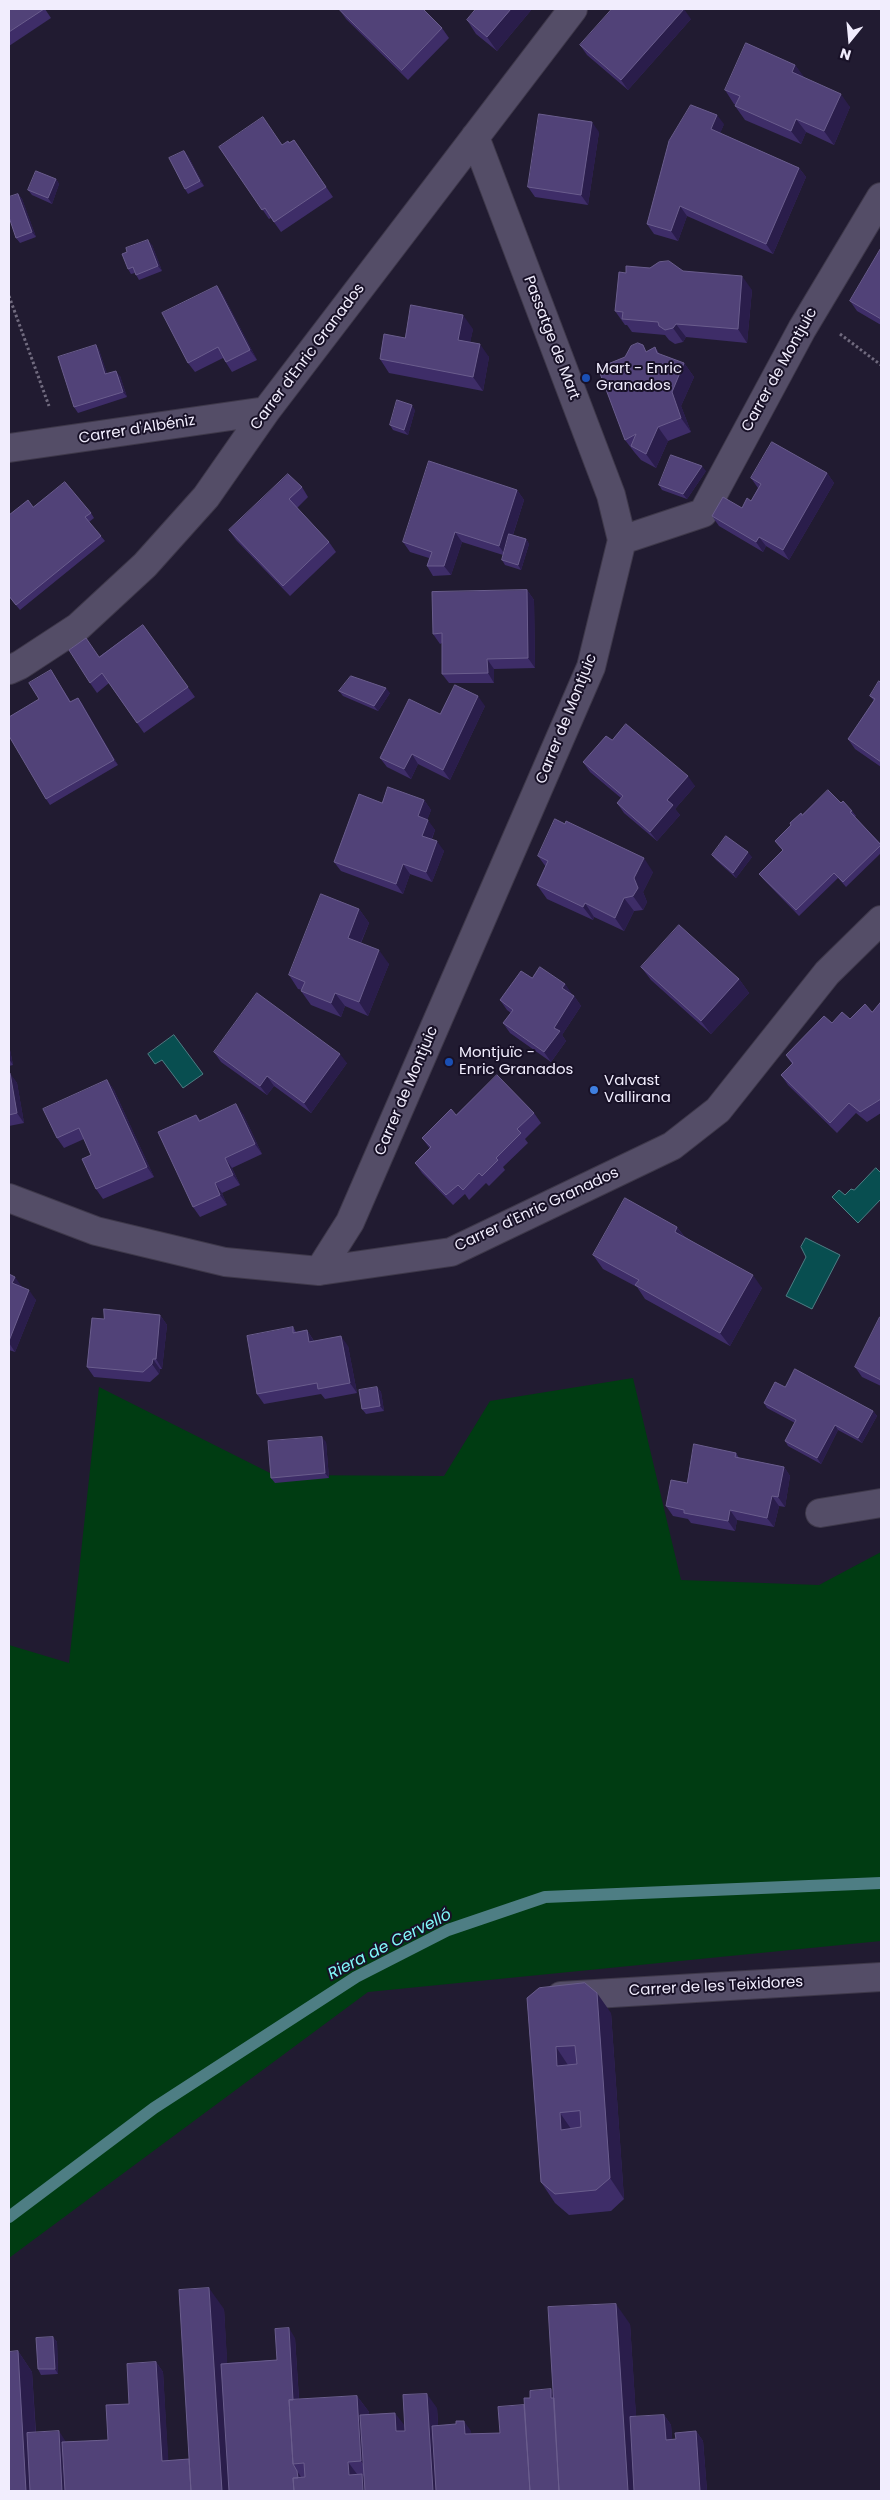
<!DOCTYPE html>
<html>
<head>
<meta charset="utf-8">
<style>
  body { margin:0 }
  #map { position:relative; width:890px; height:2500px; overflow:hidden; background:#211b31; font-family:Poppins,sans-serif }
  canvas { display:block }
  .frame { position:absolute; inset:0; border:10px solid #f1edfd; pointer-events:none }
  .north { position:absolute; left:825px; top:15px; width:50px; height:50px; -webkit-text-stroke:4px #181127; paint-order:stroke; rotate:197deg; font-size:14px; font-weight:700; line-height:20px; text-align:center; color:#f1edfd }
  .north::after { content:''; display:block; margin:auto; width:18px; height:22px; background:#f1edfd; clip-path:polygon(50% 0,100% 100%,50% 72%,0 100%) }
</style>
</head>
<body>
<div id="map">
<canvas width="890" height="2500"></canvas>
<div class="frame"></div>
<div class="north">N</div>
</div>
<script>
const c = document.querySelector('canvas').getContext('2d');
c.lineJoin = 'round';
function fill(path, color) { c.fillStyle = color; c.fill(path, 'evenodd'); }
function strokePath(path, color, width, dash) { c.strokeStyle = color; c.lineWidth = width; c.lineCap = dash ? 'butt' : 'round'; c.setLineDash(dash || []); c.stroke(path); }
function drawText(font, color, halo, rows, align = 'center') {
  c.font = font + ' Poppins,sans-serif'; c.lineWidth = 4; c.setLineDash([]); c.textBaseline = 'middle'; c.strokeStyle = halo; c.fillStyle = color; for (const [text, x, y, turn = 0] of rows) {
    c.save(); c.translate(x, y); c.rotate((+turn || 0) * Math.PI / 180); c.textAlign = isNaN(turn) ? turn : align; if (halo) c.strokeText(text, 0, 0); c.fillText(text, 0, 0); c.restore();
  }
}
const green = new Path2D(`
  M633,1378L681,1580L819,1585L881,1552V1941L368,1992L9,2258V1645L69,1663L99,1387L274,1475L444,1476L490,1401Z`);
const water = new Path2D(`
  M174,1035L203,1074L183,1088L162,1060L155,1064L148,1054Z
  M876,1168L881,1173V1199L858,1223L832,1197L839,1190L845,1195L851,1189L854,1190Z
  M806,1238L840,1255L812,1309L786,1296L806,1257L801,1247Z`);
const stream = new Path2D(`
  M9,2217L154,2108L356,1977L448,1930L545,1897L881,1883`);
const path = new Path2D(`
  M9,296L49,406
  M840,334L881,365`);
const minor = new Path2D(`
  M475,137L611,495L622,540
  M9,448L266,411
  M9,670L20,665L78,627L145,565L206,497L266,411L573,9
  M9,1198L96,1231L225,1262L319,1271L451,1252L672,1146L718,1110L827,973L881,920
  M319,1271L350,1222L591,667L622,540L703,513L802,329L881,197
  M820,1513L881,1503
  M561,1996L881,1977`);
const wall = new Path2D(`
  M9,9H45L51,18L9,46Z
  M339,9L442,28L449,38L408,80L346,19Z
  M474,9H532L497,51L476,34L467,20L476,10Z
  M691,19L628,90L587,55L580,45Z
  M795,65L804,78L850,107L834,145L806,132L801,144L745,120L735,106L736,105L734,104L725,90Z
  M724,124L720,133L799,168L806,177L773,254L687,216L678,241L654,234L647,224Z
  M599,132L588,205L535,197L528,187Z
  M294,140L333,197L281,232L271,218L269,219L219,147L282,145L289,143Z
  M184,151L188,156L204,186L188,194L185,189Z
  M56,179L59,184L52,204L32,195L28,190Z
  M18,194L22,199L36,237L20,243L16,238Z
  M152,245L162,271L139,280L135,273L131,274L128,269Z
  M881,248V325L857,311L850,301Z
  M683,271L752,290L747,343L686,337L683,342L675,344L669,340L665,335L632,332L627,325H625L615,311L626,273Z
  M217,286L223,295L257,360L232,372L223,358L195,372L188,363Z
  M473,329L470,342L489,357L483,391L389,373L380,359L405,338Z
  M96,345L99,350L107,374L120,376L127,397L78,413L74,407Z
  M655,347L660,355L684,363L694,377L681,406L691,432L668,441L656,468L641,460L635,453L625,440L647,351Z
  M415,410L408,435L393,430L390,425Z
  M706,471L687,499L662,490L659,485Z
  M827,473L834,483L789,560L766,546L763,552L719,526L712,516L742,508L751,501L758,488L751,478Z
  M302,487L308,497L297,508L329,542L336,552L290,596L236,540L229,530Z
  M517,490L524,500L513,535L526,539L529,544L521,570L505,565L502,560L503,555L462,542L451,575L433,576L427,566L429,558L410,552L403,542Z
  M33,507L91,513L94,518L89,522L105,541L20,610L9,597V515Z
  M527,590L534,600L535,668L494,669V683H449L442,674V643L440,644L433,634Z
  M143,625L195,697L144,733L109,683L97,693L90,683L99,657Z
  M54,675L71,702L78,698L118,765L50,805L46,799L39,699Z
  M881,683V767L855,749L848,739L874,701L870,696Z
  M339,691L390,693L378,711L343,696Z
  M485,706L450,780L418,764L411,779L387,767L380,758L440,714Z
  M612,740L695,786L675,809L680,815L657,841L624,813L617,803L621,798L590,772L583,762Z
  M424,800L431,810L427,820L435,830L432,839L444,851L432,882L410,874L403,894L341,871L334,862L382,803Z
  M841,803L852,811L856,816L855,817L881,844V853L846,887L838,878L799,916L763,879L759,874L783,851L775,841L802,815Z
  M712,855L752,857L736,878L716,860Z
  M538,856L653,872L643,892L647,902L643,910L634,911L624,931L594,917L593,920L547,899L537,885L546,867Z
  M359,909L369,923L361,943L389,964L368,1016L345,1006L341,1017L311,1005L301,991L302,990L298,989L289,975Z
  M641,967L739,979L749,993L711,1034L651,980Z
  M532,978L565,984L571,994L574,996L581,1006L562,1035L566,1041L551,1062L510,1033L503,1023L511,1013L507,1010L500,1000Z
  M881,1002V1113L867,1122L856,1113L837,1133L788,1085L781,1075L792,1064L786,1055L832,1023L850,1019L872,1012Z
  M9,1045L13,1065L9,1066Z
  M214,1052L347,1063L311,1113L274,1086L267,1095L221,1062Z
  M9,1073L17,1083L24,1123L9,1126Z
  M107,1080L114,1090L154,1177L103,1199L96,1189L91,1155L84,1139L64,1148L57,1138Z
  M534,1113L541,1123L525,1139L528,1143L503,1167L505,1170L489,1186L486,1183L469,1200L465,1194L453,1205L422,1173L415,1163L430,1149L422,1138L456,1115Z
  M243,1114L262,1154L232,1168L240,1185L222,1193L227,1205L200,1217L193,1207L196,1115L200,1120Z
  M677,1227L684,1236L762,1288L730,1346L645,1299L637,1287L603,1269L593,1255Z
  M9,1274L36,1300L15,1352L9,1350Z
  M160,1315L167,1325L162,1369H160L159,1374L150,1382L94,1377L87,1367L104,1319Z
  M881,1317V1386L862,1377L855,1367Z
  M293,1327L296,1332L307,1330L314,1341L348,1346L357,1393L325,1399L321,1394L264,1404L257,1394Z
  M377,1387L381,1392L384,1411L366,1414L362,1409Z
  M785,1387L873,1411L877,1416L862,1443L838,1430L821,1464L788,1446L785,1441L795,1423L767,1408L764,1403Z
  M326,1442L329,1478L275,1483L271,1478Z
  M736,1453L739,1458L784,1467L790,1476L785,1507L779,1506L774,1527L737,1520L735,1531L691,1523L688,1519L673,1516L666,1506L687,1483Z
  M527,1998L611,2013L624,2199L611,2211L569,2215L555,2203L541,2182Z
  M224,2309L227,2363L277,2360L295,2338L299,2399L357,2396L369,2412V2414L404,2426L437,2408L438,2425L471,2431V2434L500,2433L530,2398L553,2393L630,2324L636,2417L664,2415L671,2425L672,2439H676L696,2431L703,2441L707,2491H9L18,2351L32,2372L36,2433L66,2442L108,2440L129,2404L156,2362L163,2372L168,2461L189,2459Z
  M53,2337L57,2342L58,2374L41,2375L38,2369Z`);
const shadedWall = new Path2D(`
  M511,9H532L497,51L487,37Z
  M684,9L691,19L628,90L621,80Z
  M795,65L805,78L792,72Z
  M841,94L850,107L834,145L824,131Z
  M717,115L724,124L718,139L711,129Z
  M796,119L806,132L801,144L791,131Z
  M592,122L599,132L588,205L581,195Z
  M184,151L188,156L204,186L200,181Z
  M799,168L806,177L773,254L766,244Z
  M56,179L59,184L52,204L48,198Z
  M18,194L22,199L36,237L32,232Z
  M680,206L687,216L678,241L671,231Z
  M148,240L152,245L162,271L158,266Z
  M742,276L752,290L747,343L738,329Z
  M217,286L223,295L257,360L250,350Z
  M463,315L473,329L468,354L458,340Z
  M676,324L686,337L683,342L673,328Z
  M480,344L489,357L483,391L473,377Z
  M96,345L99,350L109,379L105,374Z
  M684,363L694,377L681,406L691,432L681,418L672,392Z
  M116,371L120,376L127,397L123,392Z
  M412,405L415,410L408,435L404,430Z
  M658,427L668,441L656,468L646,454Z
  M702,466L706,471L687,499L683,494Z
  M827,473L834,483L789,560L783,550Z
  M517,490L524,500L506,556L499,546Z
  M455,532L462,542L451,575L444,566Z
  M759,537L766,546L763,552L756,542Z
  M526,539L529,544L521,570L518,565Z
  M527,590L534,600L535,668L528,658Z
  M487,659L494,669V683L488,673Z
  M386,688L390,693L378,711L374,706Z
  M478,696L485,706L450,780L443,770Z
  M78,698L82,703L118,765L114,760Z
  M412,754L418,764L411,779L404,769Z
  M688,776L695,786L675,809L680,815L657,841L650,832L667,800Z
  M424,800L431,810L425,826L418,816Z
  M428,820L435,830L429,845L422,836Z
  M437,841L444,851L432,882L426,872Z
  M748,852L752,857L736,878L733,873Z
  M644,858L653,872L643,892L647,902L643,910L633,896L634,878Z
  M403,864L410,874L403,894L396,884Z
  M624,898L634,911L624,931L615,918Z
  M585,903L594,917L593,920L583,907Z
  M359,909L369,923L357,951L348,938Z
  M379,950L389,964L368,1016L359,1002Z
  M739,979L749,993L711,1034L701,1021Z
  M565,984L572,994L569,998L562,988Z
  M335,993L345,1006L341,1017L331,1003Z
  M574,996L581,1006L562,1035L566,1041L551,1062L544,1052L554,1028Z
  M9,1045L13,1065L9,1059Z
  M340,1054L347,1063L311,1113L304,1103Z
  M10,1073L17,1083L24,1123L17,1113Z
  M267,1076L274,1086L267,1095L260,1086Z
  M107,1080L114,1090L154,1177L147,1167Z
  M236,1104L243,1114L262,1154L255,1144Z
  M225,1158L232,1168L240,1185L233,1175Z
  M215,1183L222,1193L227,1205L220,1195Z
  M677,1227L687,1241L675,1232Z
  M753,1275L762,1288L730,1346L720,1333Z
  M15,1277L22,1287L19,1293L12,1283Z
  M29,1290L36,1300L15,1352L9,1343V1341Z
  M160,1315L167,1325L162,1369L156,1359Z
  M307,1330L313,1340L316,1352L309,1342Z
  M341,1336L348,1346L357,1393L350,1383Z
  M153,1359L160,1369L159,1374L152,1364Z
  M377,1387L381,1392L384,1411L380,1406Z
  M873,1411L877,1416L862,1443L858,1438Z
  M835,1425L838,1430L821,1464L817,1458Z
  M322,1437L326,1442L329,1478L325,1473Z
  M784,1467L790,1476L785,1507L778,1497Z
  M772,1496L779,1506L774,1527L767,1518Z
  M730,1510L737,1520L735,1531L728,1521Z
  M597,1993L611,2013L624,2199L610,2178Z
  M556,2047L570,2068L557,2066Z
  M560,2113L574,2133L561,2130Z
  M209,2288L224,2309L235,2491H222Z
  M616,2304L630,2324L641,2491H628Z
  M289,2328L295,2338L303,2463L297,2464Z
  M53,2337L57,2342L58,2374L55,2369Z
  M18,2351L32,2372L39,2491H26Z
  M156,2362L163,2372L169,2471L162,2461Z
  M551,2389L562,2406L551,2398Z
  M427,2394L437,2408L442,2491H433Z
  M357,2396L369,2412L373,2477L361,2461Z
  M395,2413L405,2426L406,2445L396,2431Z
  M664,2415L671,2425L673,2450L666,2440Z
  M464,2421L471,2431L472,2444L465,2434Z
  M59,2431L68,2445L71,2491H62Z
  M696,2431L703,2441L707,2491H700Z
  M348,2462L360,2478L349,2475Z
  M297,2471L304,2481L299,2491Z
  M362,2474L374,2491H363Z`);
const building = new Path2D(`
  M9,9H44L9,32Z
  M339,9H423L442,28L402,70Z
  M476,9H511L487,37L467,20Z
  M612,9H684L621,80L580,45Z
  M746,43L795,65L792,72L841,94L824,131L796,119L791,131L735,106L740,96L725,90Z
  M691,105L717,115L711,129L799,168L766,244L680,206L671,231L647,224L669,141Z
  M539,114L592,122L581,195L528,187Z
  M263,117L282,145L288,141L289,143L294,140L326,187L274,222L265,208L262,210L219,147Z
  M184,151L200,181L185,189L169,158Z
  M36,171L56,179L48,198L28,190Z
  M18,194L32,232L16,238L9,217V197Z
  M148,240L158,266L136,275L133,267L128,269L122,254L127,252L126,248Z
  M881,248V319L850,301Z
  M669,261L683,271L742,276L738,329L676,324L673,328L665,330L659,326L658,322L622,319L623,312L615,311L619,272L626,273V266L650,268L659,262Z
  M217,286L250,350L226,362L218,347L188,363L162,313Z
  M411,305L463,315L458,340L480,344L473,377L380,359L384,334L405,338Z
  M638,343L643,345L646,352L655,347L657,353L684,363L672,392L681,418L658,427L646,454L631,446L636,434L625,440L598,368L625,357L631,346Z
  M96,345L105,374L116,371L123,392L74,407L58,357Z
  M397,400L412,405L404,430L390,425Z
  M772,442L827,473L783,550L759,537L756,542L712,516L723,497L742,508L747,498L751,501L761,484L751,478Z
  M671,455L702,466L683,494L659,485Z
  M429,461L517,490L499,546L455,532L444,566H427L432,552L403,542Z
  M288,474L302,487L289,499L329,542L283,586L229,530Z
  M65,482L91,513L85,517L101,536L16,605L9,596V515L28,500L33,507Z
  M509,534L526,539L518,565L502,560Z
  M527,590L528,658L487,659L488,673L442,674V633L433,634L432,592Z
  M143,625L188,687L137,723L102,673L90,683L69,650L86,638L99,657Z
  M51,670L70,702L78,698L114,760L46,799L9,736V717L39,699L29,683Z
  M351,676L386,688L374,706L339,691Z
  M879,681L881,683V762L848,739L875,699L870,696Z
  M455,685L478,696L443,770L412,754L404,769L380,758L409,699L440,714Z
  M626,724L688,776L667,800L673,805L650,832L617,803L623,796L583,762L606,736L612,740Z
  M388,787L424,800L418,816L428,820L422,836L437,841L426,872L403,864L396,884L334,862L359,794L382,803Z
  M828,790L841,803L843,801L852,811L850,812L853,815L881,845L843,882L834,873L796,910L759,874L783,850L775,841L791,825L790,823L801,813L802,815Z
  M555,819L565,824L566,821L644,858L634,878L638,888L633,896L624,898L615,918L585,903L583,907L537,885L548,861L538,856Z
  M726,836L748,852L733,873L712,855Z
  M321,894L359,909L348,938L379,950L359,1002L335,993L331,1003L301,991L305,982L289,975Z
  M679,925L739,979L701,1021L641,967Z
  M540,967L565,984L562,988L574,996L554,1028L560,1031L544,1052L503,1023L513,1010L500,1000L521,971L532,978Z
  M257,993L340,1054L304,1103L267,1076L260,1086L214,1052Z
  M881,1002V1099L860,1112L849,1103L830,1123L781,1075L793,1063L786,1055L824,1016L832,1023L842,1012L850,1019L865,1004L872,1012Z
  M9,1073H10L17,1113L9,1115Z
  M497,1075L534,1113L517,1129L521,1133L496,1158L498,1160L482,1176L479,1173L463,1190L458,1185L446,1195L415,1163L431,1147L422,1138L451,1109L456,1115Z
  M107,1080L147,1167L96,1189L82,1159L91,1155L79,1128L57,1138L43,1109Z
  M236,1104L255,1144L225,1158L233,1175L215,1183L220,1195L193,1207L158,1132L196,1115L199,1121Z
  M625,1198L677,1227L675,1232L753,1275L720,1333L635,1285L639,1280L593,1255Z
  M9,1274L15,1277L12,1283L29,1290L9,1341Z
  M104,1309L160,1315L156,1359H153L152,1364L143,1372L87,1367L92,1318L104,1319Z
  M880,1317H881V1380L855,1367Z
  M293,1327V1333L307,1330L309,1342L341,1336L350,1383L318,1389L317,1383L257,1394L247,1336Z
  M795,1369L873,1411L858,1438L835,1425L817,1458L785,1441L796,1420L764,1403L775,1382L785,1387Z
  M377,1387L380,1406L362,1409L359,1390Z
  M322,1437L325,1473L271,1478L268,1441Z
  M694,1444L736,1453L735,1457L784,1467L778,1497L772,1496L767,1518L730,1510L728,1521L684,1513V1510L666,1506L671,1480L687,1483Z
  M585,1983L597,1993L610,2178L596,2190L555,2194L541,2182L527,1998L539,1988ZM575,2046L577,2064L557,2066L556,2047ZM580,2111L581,2127L561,2130L560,2113Z
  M209,2288L222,2491H191L179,2290Z
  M616,2304L628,2491H559L548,2307Z
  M289,2328L293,2400H289L293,2464L297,2471L298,2478H293L294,2491H229L221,2364L277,2360L275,2329Z
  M53,2337L55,2369H38L36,2338Z
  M18,2351L26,2491H9V2352Z
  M156,2362L162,2461L189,2459L191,2491H65L62,2442L108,2440L106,2405L129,2404L127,2364Z
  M551,2389V2398H554L559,2491H530L524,2398H530V2391Z
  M427,2394L433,2491H365L360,2415L395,2413L396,2431H405L403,2395Z
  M357,2396L361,2461L348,2462L349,2475L362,2474L363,2491H294L293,2478L305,2477L304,2463L293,2464L289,2400Z
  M524,2405L530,2491H436L432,2426L456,2424V2421H464L465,2434L500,2433L498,2407Z
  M664,2415L666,2440L676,2439L675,2433L696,2431L700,2491H634L630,2417Z
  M59,2431L62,2491H30L27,2433Z`);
const markers = [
  [586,378,5,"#1a4fb4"],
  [449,1062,5,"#1a4fb4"],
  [594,1090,5,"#3f7fe0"]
];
const streetNames = [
  ["Passatge de Mart",551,338,69],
  ["Carrer d'Enric Granados",308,357,-53],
  ["Carrer de Montjuic",780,370,-61],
  ["Carrer d'Albéniz",137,430,-9],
  ["Carrer de Montjuic",567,719,-68],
  ["Carrer de Montjuic",407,1091,-67],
  ["Carrer d'Enric Granados",537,1210,-25],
  ["Carrer de les Teixidores",716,1987,-3]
];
const poiNames = [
  ["Mart - Enric",596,369],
  ["Granados",596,386],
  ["Montjuïc -",459,1053],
  ["Enric Granados",459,1070],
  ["Valvast",604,1081],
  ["Vallirana",604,1098]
];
const waterNames = [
  ["Riera de Cervelló",390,1945,-27]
];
fill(green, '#003c12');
fill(water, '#084e50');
strokePath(water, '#4e7e84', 1);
strokePath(stream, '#4e7e84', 12);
strokePath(minor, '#3e384a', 30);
strokePath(path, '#716b7f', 3, [2.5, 2.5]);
strokePath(minor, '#544d67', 28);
fill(wall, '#3e2d68');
fill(shadedWall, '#2a1d4b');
fill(building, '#514278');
strokePath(building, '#6a5d8d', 1);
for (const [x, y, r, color] of markers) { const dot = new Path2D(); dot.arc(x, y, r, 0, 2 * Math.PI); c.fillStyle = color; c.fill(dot); strokePath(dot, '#181127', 2); }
drawText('15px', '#f1edfd', '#181127', streetNames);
drawText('15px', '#f1edfd', '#181127', poiNames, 'left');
drawText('italic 16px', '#81f8fa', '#181127', waterNames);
</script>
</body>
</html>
